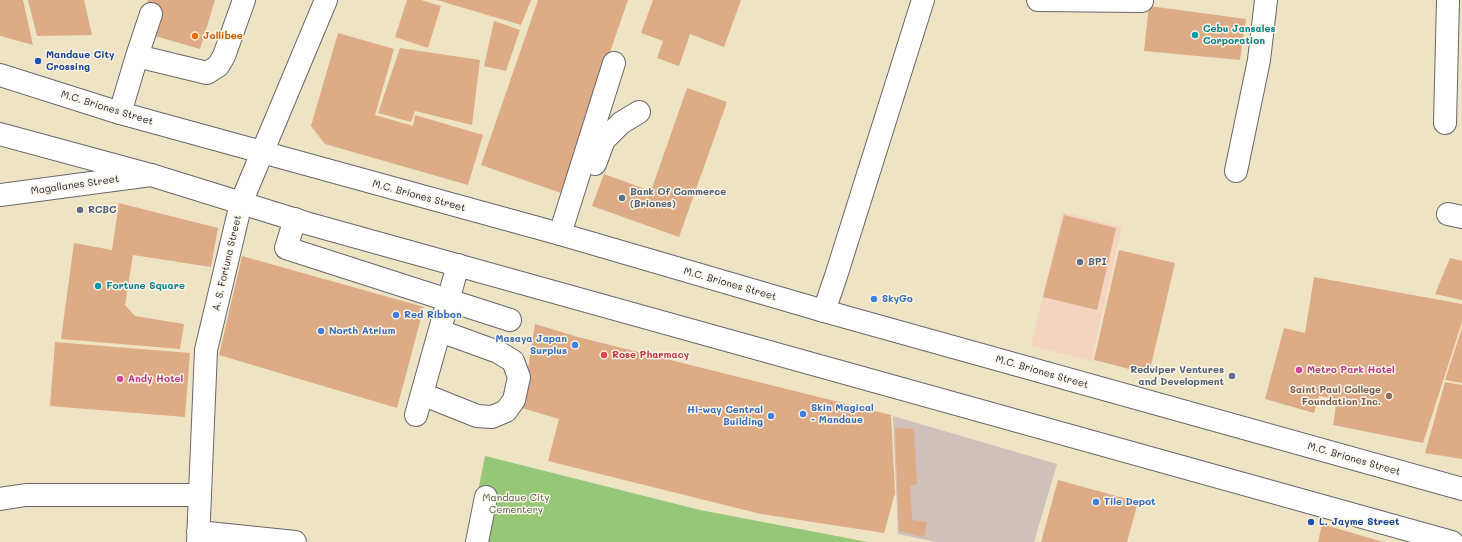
<!DOCTYPE html>
<html>
<head>
<meta charset="utf-8">
<style>
  body { margin:0 }
  canvas { display:block; background:#eee4c4 }
</style>
</head>
<body>
<canvas width="1462" height="542"></canvas>
<script>
const c = document.querySelector('canvas').getContext('2d');
c.lineJoin = 'round';
function fill(path, color) { c.fillStyle = color; c.fill(path, 'evenodd'); }
function strokePath(path, color, width, dash) { c.strokeStyle = color; c.lineWidth = width; c.lineCap = dash ? 'butt' : 'round'; c.setLineDash(dash || []); c.stroke(path); }
function drawText(font, color, halo, rows, align = 'center') {
  c.font = font + ' Mali,sans-serif'; c.lineWidth = 3; c.setLineDash([]); c.textBaseline = 'middle'; c.strokeStyle = halo; c.fillStyle = color; for (const [text, x, y, turn = 0] of rows) {
    c.save(); c.translate(x, y); c.rotate((+turn || 0) * Math.PI / 180); c.textAlign = isNaN(turn) ? turn : align; if (halo) c.strokeText(text, 0, 0); c.fillText(text, 0, 0); c.restore();
  }
}
const built = new Path2D(`
  M1063,212L1122,227L1091,361L1031,346Z`);
const industrial = new Path2D(`
  M893,416L1057,464L1034,542H936L898,534Z`);
const green = new Path2D(`
  M485,456L700,510L868,542H468Z`);
const building = new Path2D(`
  M0,0H23L33,45L0,36Z
  M28,0H84L92,35L37,36Z
  M148,0H215L200,49L155,36L145,12Z
  M407,0H421L441,6L428,48L395,37Z
  M437,0H531L521,25Z
  M538,0H628L561,193L481,165Z
  M653,0H741L724,47L690,34L679,66L657,58L663,41L641,33Z
  M1149,6L1246,19L1240,60L1144,51Z
  M494,21L520,30L506,71L484,66Z
  M338,33L394,49L375,115L413,126L415,115L483,135L468,185L325,144L311,126Z
  M400,48L480,60L472,125L415,111L411,122L378,113Z
  M687,88L727,102L679,237L592,206L604,174L651,191Z
  M119,203L218,228L211,267L133,255L125,305L135,316L184,324L180,349L61,339L74,243L112,250Z
  M1064,215L1116,228L1097,310L1043,297Z
  M1119,250L1175,263L1149,374L1094,360Z
  M242,256L424,307L397,408L219,355Z
  M1450,258L1462,261V300L1435,294Z
  M1314,277L1462,304V322L1423,443L1333,425L1337,399L1319,396L1314,413L1265,399L1284,328L1305,333Z
  M535,324L578,337L891,415L895,493L884,533L761,514L548,461L559,419L522,408Z
  M1462,328V383L1445,380Z
  M55,342L190,353L185,417L50,406Z
  M1445,382L1462,385V459L1425,453Z
  M895,428L914,429L917,484L910,486L912,520L927,522L924,537L899,531Z
  M1058,480L1138,502L1127,542H1041Z
  M1322,524L1383,542H1318Z`);
const minor = new Path2D(`
  M1038,0L1142,1
  M137,56L151,14
  M120,113L137,56L207,73L218,66L224,56L244,0
  M1445,123L1448,0
  M595,164L604,140L621,123L639,112
  M1236,171L1259,60L1266,0
  M0,195L151,175
  M1448,214L1462,217
  M295,219L286,248L510,320
  M560,234L614,63
  M824,311L836,276L923,0
  M422,394L477,416L492,417L506,411L514,400L519,377L513,361L498,352L440,331
  M416,415L458,265
  M0,499L26,495H200
  M198,532L295,542
  M198,542L206,350L241,203
  M477,542L486,497`);
const major = new Path2D(`
  M0,75L120,113L560,234L824,311L1462,489
  M0,134L151,175L306,223L1452,542
  M241,203L326,0`);
const markers = [
  [1195,35,4,"#0f9aa8"],
  [195,36,4,"#e8710a"],
  [38,61,4,"#1a4fb4"],
  [622,198,4,"#5c6f8a"],
  [80,210,4,"#5c6f8a"],
  [1080,262,4,"#5c6f8a"],
  [98,286,4,"#0f9aa8"],
  [874,299,4,"#3f7fe0"],
  [396,315,4,"#3f7fe0"],
  [321,331,4,"#3f7fe0"],
  [575,345,4,"#3f7fe0"],
  [604,355,4,"#e0444e"],
  [1299,370,4,"#d1479c"],
  [1232,376,4,"#5c6f8a"],
  [120,379,4,"#d1479c"],
  [1389,396,4,"#8d6e63"],
  [803,414,4,"#3f7fe0"],
  [771,416,4,"#3f7fe0"],
  [1096,502,4,"#3f7fe0"],
  [1311,522,4,"#1a4fb4"]
];
const cultureNames = [
  ["Cebu Jansales",1203,29],
  ["Corporation",1203,41],
  ["Fortune Square",106,286]
];
const foodNames = [
  ["Jollibee",203,36]
];
const transitNames = [
  ["Mandaue City",46,55],
  ["Crossing",46,67],
  ["L. Jayme Street",1319,522]
];
const streetNames = [
  ["M.C. Briones Street",107,108,17],
  ["Magallanes Street",75,185,-8],
  ["M.C. Briones Street",419,196,15],
  ["A. S. Fortuna Street",227,263,-77],
  ["M.C. Briones Street",730,284,16],
  ["M.C. Briones Street",1042,372,16],
  ["M.C. Briones Street",1354,459,16]
];
const serviceNames = [
  ["Bank Of Commerce",630,192],
  ["(Briones)",630,204],
  ["RCBC",88,210],
  ["BPI",1088,262],
  ["Redviper Ventures",1224,370,"right"],
  ["and Development",1224,382,"right"]
];
const shopNames = [
  ["SkyGo",882,299],
  ["Red Ribbon",404,315],
  ["North Atrium",329,331],
  ["Masaya Japan",567,339,"right"],
  ["Surplus",567,351,"right"],
  ["Skin Magical",811,408],
  ["- Mandaue",811,420],
  ["Hi-way Central",763,410,"right"],
  ["Building",763,422,"right"],
  ["Tile Depot",1104,502]
];
const healthNames = [
  ["Rose Pharmacy",612,355]
];
const hotelNames = [
  ["Metro Park Hotel",1307,370],
  ["Andy Hotel",128,379]
];
const educationNames = [
  ["Saint Paul College",1381,390],
  ["Foundation Inc.",1381,402]
];
const parkNames = [
  ["Mandaue City",516,498],
  ["Cementery",516,510]
];
fill(built, '#f4d3c0');
fill(industrial, '#d0c0bc');
fill(green, '#95c777');
fill(building, '#ddab85');
strokePath(minor, '#69666b', 24);
strokePath(major, '#69666b', 24);
strokePath(minor, '#fff', 22);
strokePath(major, '#fff', 22);
for (const [x, y, r, color] of markers) { const dot = new Path2D(); dot.arc(x, y, r, 0, 2 * Math.PI); c.fillStyle = color; c.fill(dot); strokePath(dot, '#fcf5e5', 1.5); }
drawText('bold 10px', '#0d838f', '#fcf5e5', cultureNames, 'left');
drawText('bold 10px', '#c56008', '#fcf5e5', foodNames, 'left');
drawText('bold 10px', '#164399', '#fcf5e5', transitNames, 'left');
drawText('10px', '#22223b', '#fcf5e5', streetNames);
drawText('bold 10px', '#4e5e75', '#fcf5e5', serviceNames, 'left');
drawText('bold 10px', '#366cbe', '#fcf5e5', shopNames, 'left');
drawText('bold 10px', '#be3a42', '#fcf5e5', healthNames, 'left');
drawText('bold 10px', '#b23c85', '#fcf5e5', hotelNames, 'left');
drawText('bold 10px', '#785e54', '#fcf5e5', educationNames, 'right');
drawText('10px', '#4a5c50', '#fcf5e5', parkNames);
</script>
</body>
</html>
